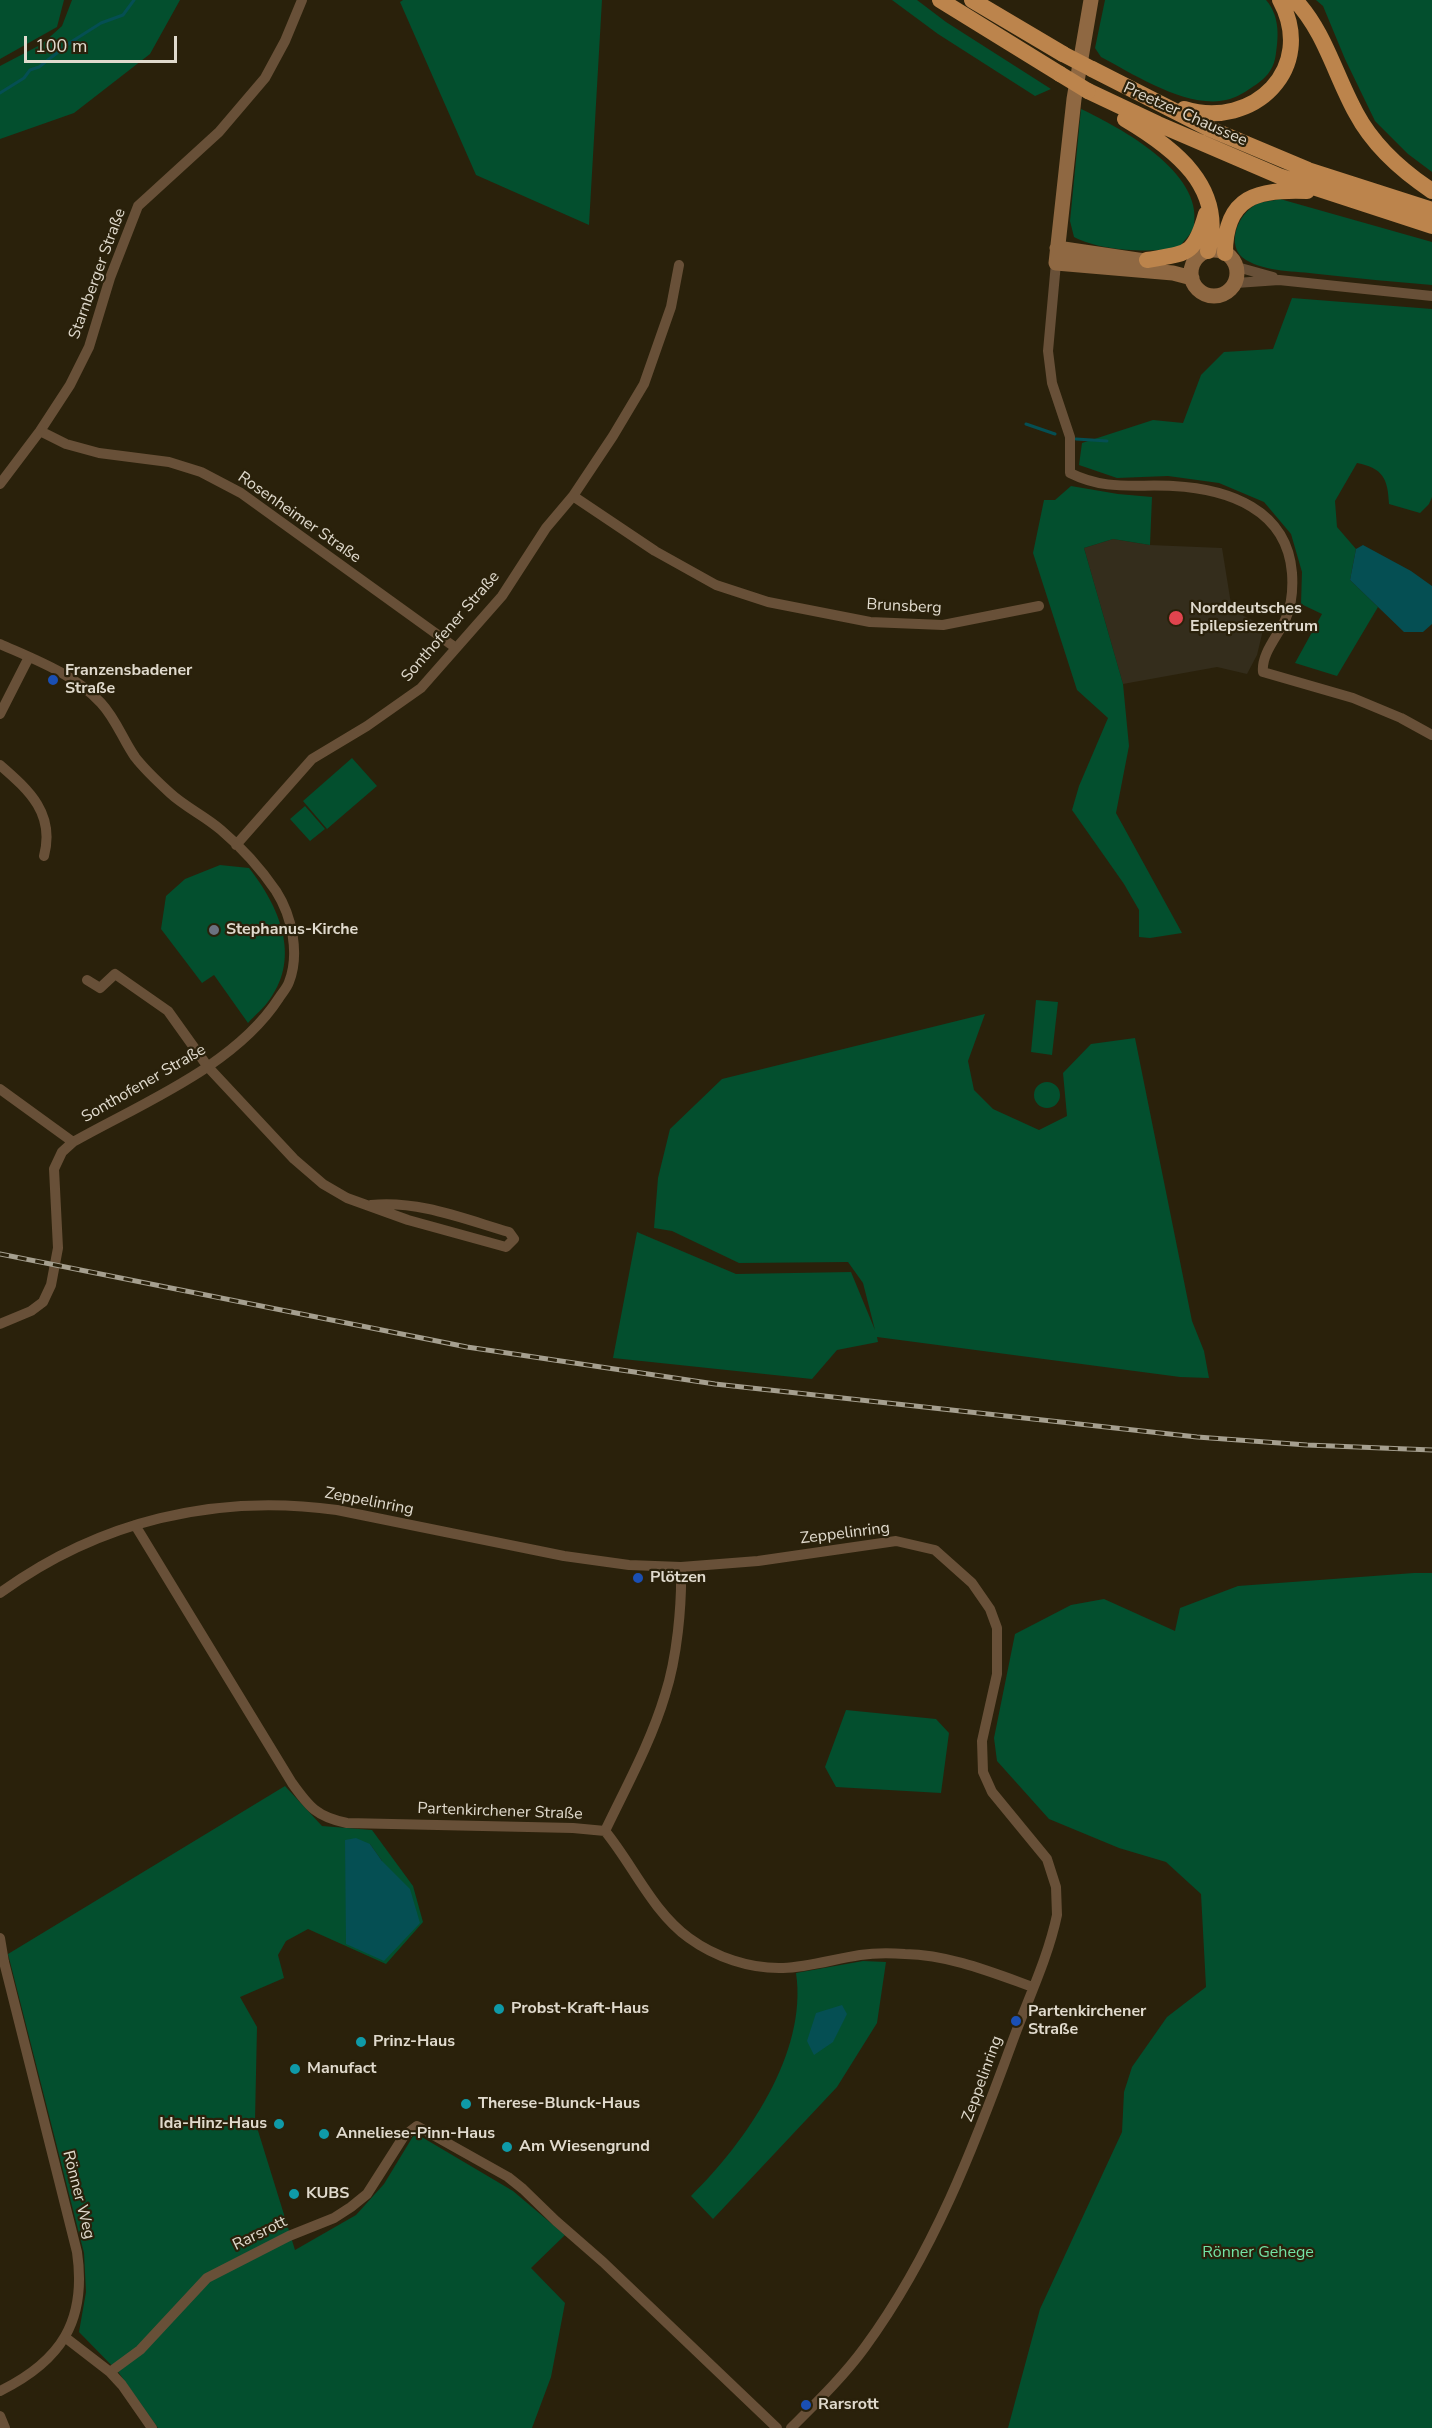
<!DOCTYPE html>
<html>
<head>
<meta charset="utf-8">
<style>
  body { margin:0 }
  #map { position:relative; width:1432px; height:2428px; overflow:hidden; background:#2a210b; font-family:"Nunito Sans",sans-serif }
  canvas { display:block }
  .scale { position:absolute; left:24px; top:36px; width:153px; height:27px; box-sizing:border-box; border:3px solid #e0dacd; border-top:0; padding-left:8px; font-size:18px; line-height:21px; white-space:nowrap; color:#e0dacd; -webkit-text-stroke:4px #2a210b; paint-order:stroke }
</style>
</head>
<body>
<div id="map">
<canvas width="1432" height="2428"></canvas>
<div class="scale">100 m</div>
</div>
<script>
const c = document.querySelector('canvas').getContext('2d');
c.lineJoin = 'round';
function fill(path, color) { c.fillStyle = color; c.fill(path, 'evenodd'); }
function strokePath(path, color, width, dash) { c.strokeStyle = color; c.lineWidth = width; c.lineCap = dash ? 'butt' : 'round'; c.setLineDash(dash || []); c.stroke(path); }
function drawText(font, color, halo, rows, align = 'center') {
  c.font = font + ' "Nunito Sans",sans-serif'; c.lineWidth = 4.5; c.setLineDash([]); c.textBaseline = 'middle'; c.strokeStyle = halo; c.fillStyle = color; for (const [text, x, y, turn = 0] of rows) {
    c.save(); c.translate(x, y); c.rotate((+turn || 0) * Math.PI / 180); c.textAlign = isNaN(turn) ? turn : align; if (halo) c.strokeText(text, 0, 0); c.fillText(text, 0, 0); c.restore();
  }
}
const medical = new Path2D(`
  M1113,539L1150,545L1222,548L1232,610L1264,626L1257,655L1247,674L1217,667L1123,684L1084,548Z`);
const green = new Path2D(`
  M0,0H64L57,27L0,59Z
  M72,0H180L150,54L74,113L0,139V66L42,44L62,26Z
  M403,0H602L589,225L476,175L400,2Z
  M892,0H917L946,22L1051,89L1035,96L938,34Z
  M1105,0H1266C1279,15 1279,34 1276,53C1274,71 1265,79 1251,88C1245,92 1237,97 1230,99C1190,111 1135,75 1101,57L1095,48Z
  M1316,0H1432V172L1408,154L1375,121L1345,59L1323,6Z
  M1081,109C1121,128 1203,172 1194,225C1193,233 1183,241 1179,248C1149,253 1100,251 1074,237L1070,221Z
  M1280,199L1432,242V285C1394,282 1356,278 1318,274C1296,271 1266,272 1246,260C1224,247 1238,213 1257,204C1264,201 1273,201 1280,199Z
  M1292,298L1432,309V497L1429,504L1420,513L1389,504C1388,479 1383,468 1357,463L1335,501L1337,527L1356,549L1350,580L1378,607L1337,676L1295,663L1322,614L1301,604L1302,572L1291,534L1264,502L1219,483L1168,476L1117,478L1079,465L1082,443L1153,420L1183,423L1201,375L1224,352L1273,349Z
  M1071,486L1118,494L1152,497L1150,545L1113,539L1084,548L1123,684L1129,746L1116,813L1182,933L1150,938L1139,937V910L1124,884L1072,810L1079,786L1108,718L1077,690L1033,553L1044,500H1055Z
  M352,758L377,786L327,829L303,801Z
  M305,806L325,829L310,841L290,819Z
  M220,865L249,868C279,906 301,956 270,999C264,1008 255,1015 248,1023L214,975L202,983L161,929L166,896L185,879Z
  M1036,1000L1058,1002L1052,1055L1031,1052Z
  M985,1014L968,1061L974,1090L993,1109L1039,1130L1067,1116L1063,1073L1091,1044L1135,1038L1192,1321L1204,1351L1209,1378L1180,1377L877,1337L878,1342L837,1350L812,1379L613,1358L637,1232L736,1274L851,1272L875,1330L863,1283L848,1262L739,1263L672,1231L654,1228L658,1178L670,1129L722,1079Z
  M1034 1095a13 13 0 1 1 26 0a13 13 0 1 1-26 0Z
  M1414,1573H1432V2428H1008L1040,2309L1122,2132L1124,2092L1132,2067L1167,2017L1206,1987L1201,1894L1166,1862L1119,1848L1049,1819L997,1761L994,1738L1015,1634L1071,1605L1104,1599L1175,1631L1180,1608L1238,1586Z
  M846,1710L936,1719L949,1733L941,1793L836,1787L825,1767Z
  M285,1786L322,1826L372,1830L413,1886L423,1922L386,1964L308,1929L286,1941L278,1955L284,1978L240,1997L257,2027L255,2121L295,2250L356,2215L384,2184L415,2133L513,2191L565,2235L531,2268L565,2303L551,2377L532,2428H158L119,2373L79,2332L86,2292L84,2253L8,1954ZM370,1844L382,1861L346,1944L347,1901Z
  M863,1961L886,1962L877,2023L837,2087L713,2219L691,2196C746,2142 808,2053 796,1973Z`);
const water = new Path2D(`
  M1363,545L1411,571L1432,586V624L1423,632H1404L1350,580L1356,549Z
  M356,1838L370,1844L382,1861L410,1889L420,1923L384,1961L346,1944L345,1840Z
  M842,2005L847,2014L833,2042L814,2055L807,2041L816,2013Z`);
const stream = new Path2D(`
  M0,93L24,78L30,70L39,67L71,42L101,23L123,15L134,0
  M1026,424L1055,434
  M1076,439L1107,441`);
const minor = new Path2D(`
  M1056,263L1048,351L1052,383L1070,437V473C1106,491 1135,484 1173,486C1228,489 1287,509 1292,573C1293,588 1292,604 1286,618C1279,635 1261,653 1263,672L1353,698L1401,718L1432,735
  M1237,267L1273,277
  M1236,283L1279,280L1432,296
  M40,431L66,444L99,453L169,462L201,472L241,493L456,648
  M0,484L40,431L70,385L89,347L110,278L138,206L219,132L265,78L285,41L302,0
  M573,496L655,551L716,585L768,602L870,622L943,625L1039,606
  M0,644C36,660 74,674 101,703C116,719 123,740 135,757C145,770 158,782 170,793C185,807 205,816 221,830C241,847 261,869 276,891C292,916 300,954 289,982C287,988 282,993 279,998C235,1066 142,1103 73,1142L62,1152L54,1169L58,1248L51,1285L43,1302L31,1311L0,1324
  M0,714L29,657
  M0,765C30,791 55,814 44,856
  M236,845L312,759L367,726L421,688L502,596L546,528L573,496L613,436L644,384L671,307L679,265
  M87,980L100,988L115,974L168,1011L208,1067L294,1159L323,1184L347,1198L408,1220L506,1247L514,1239L509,1232C464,1219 418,1200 371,1205
  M0,1089L73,1142
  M135,1525L292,1783C309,1807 317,1817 347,1823L573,1828L605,1831C633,1865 652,1911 689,1938C715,1957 750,1969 783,1968C809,1967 834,1959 860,1955C874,1953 890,1953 905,1954C950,1955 991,1972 1033,1987
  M0,1593C99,1521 216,1493 337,1510L564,1556L629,1565L681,1567L758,1561L896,1541L935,1550L972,1583L990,1609L997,1628V1674L982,1741L983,1772L992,1792L1047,1859L1056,1887L1057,1915C1048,1958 1028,1999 1013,2040C974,2147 933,2254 865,2347C844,2376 817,2402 791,2428
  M605,1831C626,1787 651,1742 665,1695C677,1658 682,1606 681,1567
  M0,1938L4,1962L77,2252C87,2321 61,2361 0,2391
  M66,2338L110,2372L122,2385L152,2428
  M110,2372L140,2350L207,2278L289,2236L334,2218L351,2207L367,2194L404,2136L417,2126L508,2177L523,2189L556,2221L603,2262L777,2428
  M0,2416L5,2428`);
const secondary = new Path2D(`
  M1091,0L1074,99L1056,263L1173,273L1192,278
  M1057,248L1158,263
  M1191 273a23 23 0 1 1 46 0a23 23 0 1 1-46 0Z`);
const trunk = new Path2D(`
  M940,0L1060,74
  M972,0L1063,54
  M1295,0C1325,32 1335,75 1356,113C1373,145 1402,171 1432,191
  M1092,69L1208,128L1308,170L1432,210
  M1088,91L1158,124L1279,176L1432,226
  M1184,109C1254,130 1317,68 1280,0
  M1125,119C1174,148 1226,187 1208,251
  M1225,253C1225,196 1258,189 1307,191
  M1147,260C1188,253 1194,256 1206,214`);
const rail = new Path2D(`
  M0,1254L467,1347L715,1384L1197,1437L1307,1445L1432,1450`);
const trunkBridge = new Path2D(`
  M1063,54L1092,69
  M1060,74L1088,91`);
const markers = [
  [1176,618,8,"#e0444e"],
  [53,680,6,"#1a4fb4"],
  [214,930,6,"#6b7280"],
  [638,1578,6,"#1a4fb4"],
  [499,2009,6,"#0f9aa8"],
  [1016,2021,6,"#1a4fb4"],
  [361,2042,6,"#0f9aa8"],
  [295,2069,6,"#0f9aa8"],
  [466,2104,6,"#0f9aa8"],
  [279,2124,6,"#0f9aa8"],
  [324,2134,6,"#0f9aa8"],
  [507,2147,6,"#0f9aa8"],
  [294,2194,6,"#0f9aa8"],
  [806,2405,6,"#1a4fb4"]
];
const streetNames = [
  ["Preetzer Chaussee",1185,115,24],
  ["Starnberger Straße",98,274,-70],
  ["Rosenheimer Straße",299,518,35],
  ["Brunsberg",904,607,3],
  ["Sonthofener Straße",451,627,-49],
  ["Sonthofener Straße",144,1084,-30],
  ["Zeppelinring",369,1502,11],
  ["Zeppelinring",845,1534,-7],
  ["Partenkirchener Straße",500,1812,2],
  ["Zeppelinring",983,2079,-70],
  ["Rönner Weg",78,2195,76],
  ["Rarsrott",260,2234,-26]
];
const poiNames = [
  ["Norddeutsches",1190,609],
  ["Epilepsiezentrum",1190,627],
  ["Franzensbadener",65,671],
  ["Straße",65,689],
  ["Stephanus-Kirche",226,930],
  ["Plötzen",650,1578],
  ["Probst-Kraft-Haus",511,2009],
  ["Partenkirchener",1028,2012],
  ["Straße",1028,2030],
  ["Prinz-Haus",373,2042],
  ["Manufact",307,2069],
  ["Therese-Blunck-Haus",478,2104],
  ["Ida-Hinz-Haus",267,2124,"right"],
  ["Anneliese-Pinn-Haus",336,2134],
  ["Am Wiesengrund",519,2147],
  ["KUBS",306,2194],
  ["Rarsrott",818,2405]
];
const parkNames = [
  ["Rönner Gehege",1258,2253]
];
fill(medical, '#342d1c');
fill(green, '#034f2e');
fill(water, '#054f53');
strokePath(stream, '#054f53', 3);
strokePath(minor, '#685038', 10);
strokePath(secondary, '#8f6842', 15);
strokePath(trunk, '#bc844c', 16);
strokePath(rail, '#a59f8f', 5);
strokePath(rail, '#2a210b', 3, [9]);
strokePath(trunkBridge, '#bc844c', 16);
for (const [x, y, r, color] of markers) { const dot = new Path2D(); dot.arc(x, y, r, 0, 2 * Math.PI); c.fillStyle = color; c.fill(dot); strokePath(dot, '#2a210b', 2); }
drawText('16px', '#e0dacd', '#2a210b', streetNames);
drawText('bold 16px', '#e0dacd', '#2a210b', poiNames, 'left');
drawText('16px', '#73e4a5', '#2a210b', parkNames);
</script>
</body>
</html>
